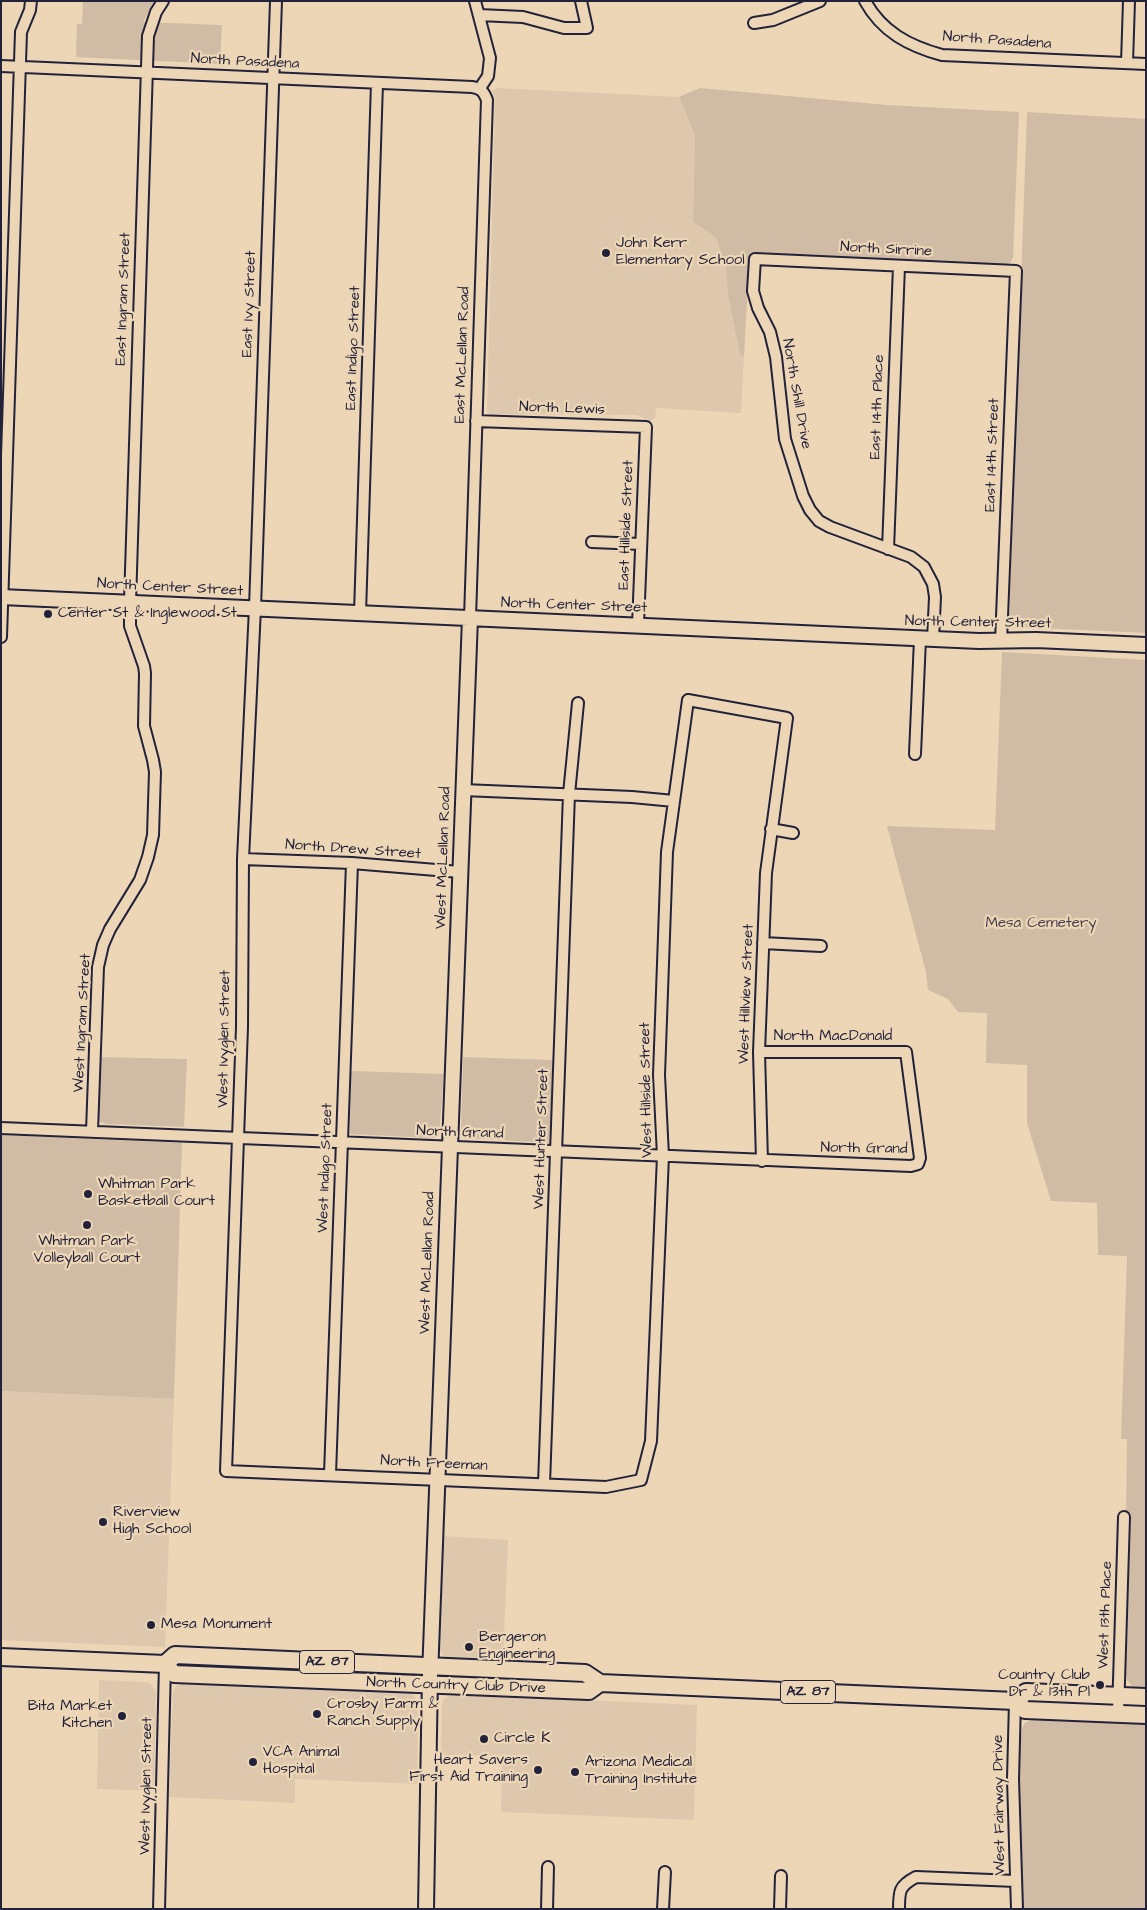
<!DOCTYPE html>
<html>
<head>
<meta charset="utf-8">
<style>
  body { margin:0 }
  #map { position:relative; width:1147px; height:1910px; overflow:hidden; background:#edd6b6; font-family:"Architects Daughter",sans-serif }
  canvas { display:block }
  .frame { position:absolute; inset:0; border:2px solid #22223b; pointer-events:none }
</style>
</head>
<body>
<div id="map">
<canvas width="1147" height="1910"></canvas>
<div class="frame"></div>
</div>
<script>
const c = document.querySelector('canvas').getContext('2d');
c.lineJoin = 'round';
function fill(path, color) { c.fillStyle = color; c.fill(path, 'evenodd'); }
function strokePath(path, color, width, dash) { c.strokeStyle = color; c.lineWidth = width; c.lineCap = dash ? 'butt' : 'round'; c.setLineDash(dash || []); c.stroke(path); }
function drawText(font, color, halo, rows, align = 'center') {
  c.font = font + ' "Architects Daughter",sans-serif'; c.lineWidth = 4.5; c.setLineDash([]); c.textBaseline = 'middle'; c.strokeStyle = halo; c.fillStyle = color; for (const [text, x, y, turn = 0] of rows) {
    c.save(); c.translate(x, y); c.rotate((+turn || 0) * Math.PI / 180); c.textAlign = isNaN(turn) ? turn : align; if (halo) c.strokeText(text, 0, 0); c.fillText(text, 0, 0); c.restore();
  }
}
const built = new Path2D(`
  M497,88L679,97L695,135L693,222L716,236L726,269L728,296L740,355L744,356L741,413L656,408L655,418L650,421L637,415L493,414H489L487,410L495,99L492,91Z
  M1,1391L174,1399L165,1647L1,1640Z
  M444,1536L508,1540L503,1662L450,1659L445,1657L440,1651Z
  M99,1680L145,1682L150,1683L156,1691L154,1791L97,1789Z
  M181,1683L411,1693L415,1696L418,1708L417,1784L295,1779V1803L169,1797L173,1692L176,1686Z
  M452,1694L697,1705L694,1820L501,1812L502,1756L441,1755L442,1703L444,1699Z`);
const green = new Path2D(`
  M83,1H154L143,22L222,25L220,64L76,57L77,24H82Z
  M700,88L887,105L1019,112L1013,257L1011,262L1004,265L759,254L749,263L744,356L740,355L728,296L726,269L716,237L693,222L695,135L679,97Z
  M1027,112L1146,119V633L1016,627L1009,621Z
  M1002,652L1146,660V1689L1132,1686L1127,1680L1126,1675L1131,1516H1126L1127,1439H1121L1127,1256L1098,1255L1097,1203L1051,1201L1027,1123V1065L986,1063L987,1013L958,1012L948,999L928,990L926,972L887,826L995,830Z
  M99,1057L187,1059L184,1127L106,1124L98,1121Z
  M463,1057L553,1060L550,1143L464,1138L461,1132Z
  M351,1071L444,1074L439,1135L433,1138L350,1134Z
  M1,1135L182,1143L174,1399L1,1391Z
  M1034,1719L1146,1724V1909H1023L1018,1809L1019,1757L1022,1728L1025,1723Z`);
const minor = new Path2D(`
  M276,1L255,608L243,859L242,1027L226,1471L606,1487L641,1480L651,1441L663,1156L659,1075L667,852L688,700L787,718L766,873L759,1052L762,1161
  M475,1L490,58L488,76L480,88
  M865,1C882,32 909,46 942,55L1146,64
  M479,15L523,17L564,28H587L581,1
  M754,23L773,20L820,1
  M1127,63L1129,1
  M1,66L472,87C481,88 484,92 487,100L470,618
  M476,421L646,427L638,625
  M592,542L641,544
  M888,549L899,266
  M360,613L377,83
  M1,637L21,32L30,10L31,1
  M933,639L935,597L933,584L924,567L911,557L830,527L819,521L810,510L803,496L785,439L776,357L770,332L758,308L753,291L755,259L1016,271L1001,641
  M915,754L920,639
  M463,790L632,797L674,801
  M771,829L793,833
  M243,859L352,863L460,872
  M763,943L821,946
  M1,1128L911,1166L918,1164L920,1158L906,1052H759
  M92,1131L98,967L103,945L110,929L140,880L148,857L153,835L155,772L153,760L144,726L145,673L144,666L130,626V602L148,36L156,12L163,1
  M330,1474L352,863
  M544,1484L569,794L578,703
  M1015,1701L1013,1779L1017,1909
  M1118,1714L1124,1517
  M159,1909L165,1664
  M547,1909L548,1867
  M663,1909L665,1872
  M780,1909L781,1876
  M899,1909C899,1891 899,1886 916,1877L1016,1881`);
const tertiary = new Path2D(`
  M1,597L979,641L1036,640L1146,645
  M426,1909L430,1676L470,618`);
const primary = new Path2D(`
  M1,1657L165,1664L175,1655L585,1673L600,1683L1015,1701L1025,1710L1146,1715
  M165,1664L174,1674L589,1691L600,1683
  M1015,1701L1026,1692L1146,1697`);
const markers = [
  [606,253,5,"#22223b"],
  [48,614,5,"#22223b"],
  [88,1194,5,"#22223b"],
  [87,1225,5,"#22223b"],
  [103,1522,5,"#22223b"],
  [151,1625,5,"#22223b"],
  [469,1647,5,"#22223b"],
  [1100,1685,5,"#22223b"],
  [317,1714,5,"#22223b"],
  [122,1716,5,"#22223b"],
  [484,1739,5,"#22223b"],
  [253,1762,5,"#22223b"],
  [538,1770,5,"#22223b"],
  [575,1772,5,"#22223b"]
];
const shields = [
  [327,1662,55],
  [808,1692,55]
];
const shieldNames = [
  ["AZ 87",327,1662],
  ["AZ 87",808,1692]
];
const streetNames = [
  ["North Pasadena",997,41,4],
  ["North Pasadena",245,62,3],
  ["North Sirrine",886,250,3],
  ["East Ingram Street",124,299,-88],
  ["East Ivy Street",250,304,-88],
  ["East Indigo Street",354,348,-88],
  ["East McLellan Road",463,355,-88],
  ["North Shill Drive",796,394,80],
  ["East 14th Place",878,407,-88],
  ["North Lewis",562,409,2],
  ["East 14th Street",993,455,-88],
  ["East Hillside Street",627,525,-88],
  ["North Center Street",170,588,3],
  ["North Center Street",574,606,2],
  ["North Center Street",978,623,1],
  ["North Drew Street",353,850,4],
  ["West McLellan Road",444,858,-88],
  ["West Hillview Street",747,994,-88],
  ["West Ingram Street",83,1023,-87],
  ["North MacDonald",833,1037],
  ["West Ivyglen Street",225,1039,-89],
  ["West Hillside Street",647,1090,-91],
  ["North Grand",460,1133,2],
  ["West Hunter Street",542,1139,-88],
  ["North Grand",864,1149,1],
  ["West Indigo Street",326,1168,-88],
  ["West McLellan Road",428,1263,-88],
  ["North Freeman",434,1464,3],
  ["West 13th Place",1106,1615,-88],
  ["North Country Club Drive",456,1686,2],
  ["West Ivyglen Street",147,1786,-89],
  ["West Fairway Drive",1000,1805,-91]
];
const poiNames = [
  ["John Kerr",616,244],
  ["Elementary School",616,261],
  ["Center St & Inglewood St",58,614],
  ["Whitman Park",98,1185],
  ["Basketball Court",98,1202],
  ["Whitman Park",87,1242,"center"],
  ["Volleyball Court",87,1259,"center"],
  ["Riverview",113,1513],
  ["High School",113,1530],
  ["Mesa Monument",161,1625],
  ["Bergeron",479,1638],
  ["Engineering",479,1655],
  ["Country Club",1090,1676,"right"],
  ["Dr & 13th Pl",1090,1693,"right"],
  ["Crosby Farm &",327,1705],
  ["Ranch Supply",327,1722],
  ["Bita Market",112,1707,"right"],
  ["Kitchen",112,1724,"right"],
  ["Circle K",494,1739],
  ["VCA Animal",263,1753],
  ["Hospital",263,1770],
  ["Heart Savers",528,1761,"right"],
  ["First Aid Training",528,1778,"right"],
  ["Arizona Medical",585,1763],
  ["Training Institute",585,1780]
];
const parkNames = [
  ["Mesa Cemetery",1041,924]
];
fill(built, '#dec8ad');
fill(green, '#d0bca4');
strokePath(minor, '#22223b', 14);
strokePath(tertiary, '#22223b', 18);
strokePath(primary, '#22223b', 20);
strokePath(minor, '#edd6b6', 10);
strokePath(tertiary, '#edd6b6', 14);
strokePath(primary, '#edd6b6', 16);
for (const [x, y, r, color] of markers) { const dot = new Path2D(); dot.arc(x, y, r, 0, 2 * Math.PI); c.fillStyle = color; c.fill(dot); strokePath(dot, '#edd6b6', 2); }
for (const [x, y, w] of shields) { const box = new Path2D(); box.roundRect(x - w / 2, y - 11.5, w, 23, 4); c.fillStyle = '#edd6b6'; c.fill(box); strokePath(box, '#22223b', 1); }
drawText('bold 14px', '#22223b', null, shieldNames);
drawText('15px', '#22223b', '#edd6b6', streetNames);
drawText('15px', '#22223b', '#edd6b6', poiNames, 'left');
drawText('15px', '#454150', '#edd6b6', parkNames);
</script>
</body>
</html>
